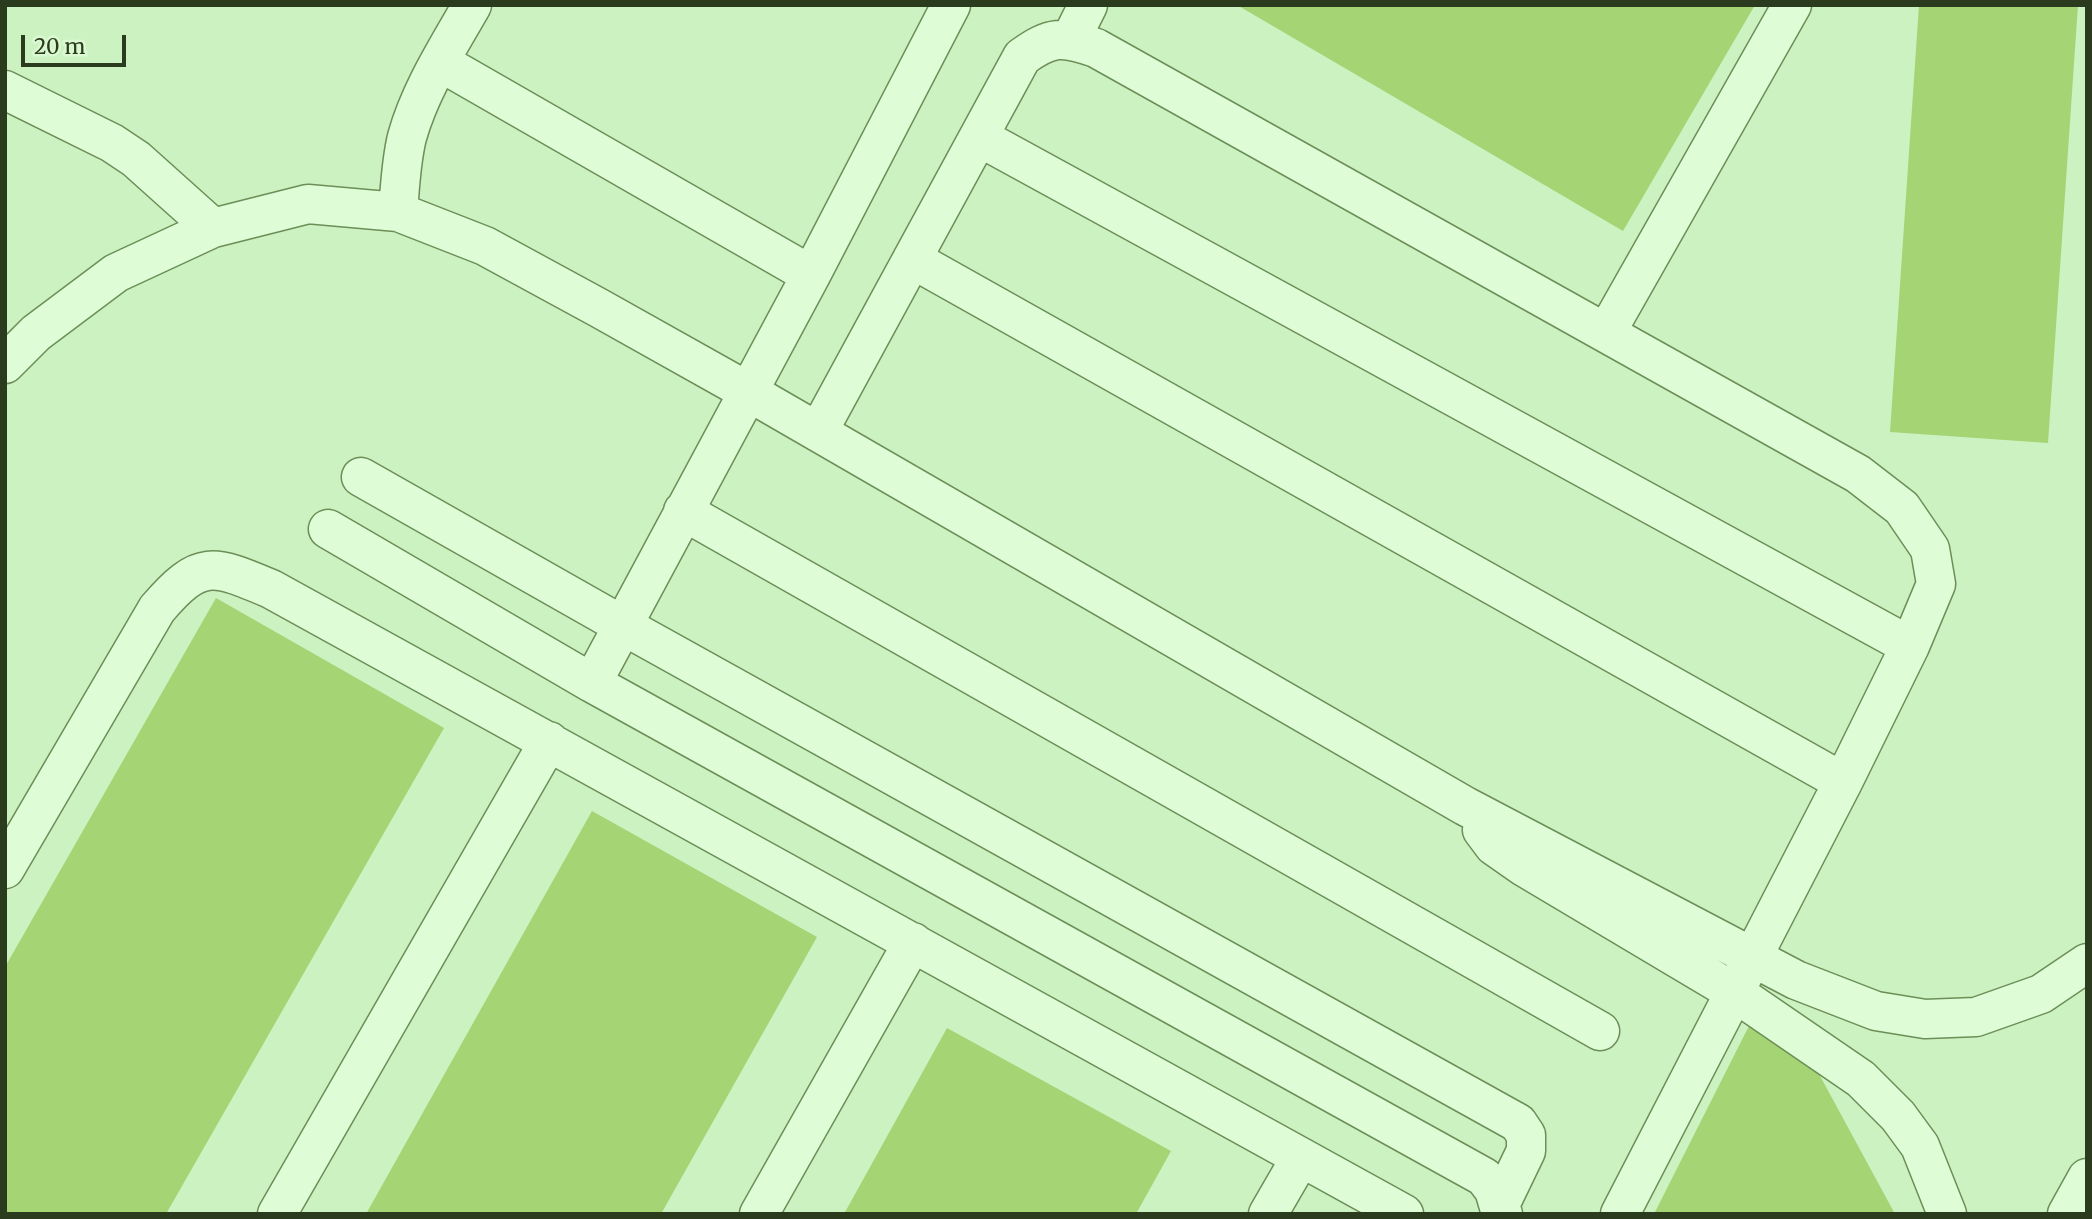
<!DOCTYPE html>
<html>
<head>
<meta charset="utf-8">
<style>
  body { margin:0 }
  #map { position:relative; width:2092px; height:1219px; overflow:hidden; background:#ccf2c2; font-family:Merriweather,serif }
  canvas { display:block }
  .frame { position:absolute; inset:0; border:7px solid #2a3c1d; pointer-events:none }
  .scale { position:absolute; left:21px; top:35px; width:105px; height:32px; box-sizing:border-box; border:4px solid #2a3c1d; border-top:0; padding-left:9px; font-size:21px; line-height:24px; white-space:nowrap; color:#2a3c1d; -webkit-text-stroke:5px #daf9d2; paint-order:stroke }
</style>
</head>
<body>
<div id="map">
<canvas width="2092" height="1219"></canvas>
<div class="frame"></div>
<div class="scale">20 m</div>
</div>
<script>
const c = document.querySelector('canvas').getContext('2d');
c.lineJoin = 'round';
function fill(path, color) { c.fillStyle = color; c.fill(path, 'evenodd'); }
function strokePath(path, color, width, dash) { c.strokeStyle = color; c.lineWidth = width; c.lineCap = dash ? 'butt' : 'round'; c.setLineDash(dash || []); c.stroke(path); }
const building = new Path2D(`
  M1237,5H1755L1623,231Z
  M1919,5H2078L2048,443L1890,432Z
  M216,598L444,728L166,1214H5V967Z
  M592,811L817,937L661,1214H366Z
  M1755,1014L1800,1039L1895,1214H1654Z
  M947,1028L1171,1151L1136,1214H844Z`);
const minor = new Path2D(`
  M1071,39L1088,5
  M440,62L811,275
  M5,90L112,143L136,159L213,228
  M979,137L1910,646
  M398,212C400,187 401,161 407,137C420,90 448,47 472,5
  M912,259L1843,782
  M1606,333L1792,5
  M5,364L36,333L116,273L213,228L308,204L398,212L485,246L599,308L747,391L1465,806L1796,980L1876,1011L1925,1019L1976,1017L2041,994L2087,963
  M818,432L1022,57C1051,36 1062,36 1096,48L1858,474L1902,508L1930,549L1936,584L1910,646L1843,782L1620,1214
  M361,477L622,625L1518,1123L1526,1135V1151L1499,1207
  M683,511L1600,1031
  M328,529L592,683L1484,1177L1494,1190L1499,1207L1503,1214
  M592,683L811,275L951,5
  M1482,830L1494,846L1524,867L1734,992L1861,1079L1898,1116L1920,1146L1947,1214
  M5,869L157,609C200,559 212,564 271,589L1404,1214
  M277,1214L549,741
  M759,1214L913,942
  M1268,1214L1301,1157
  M2067,1214L2087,1178`);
fill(building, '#a4d474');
strokePath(minor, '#6c8e57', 41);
strokePath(minor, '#defcd6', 38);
</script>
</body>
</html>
